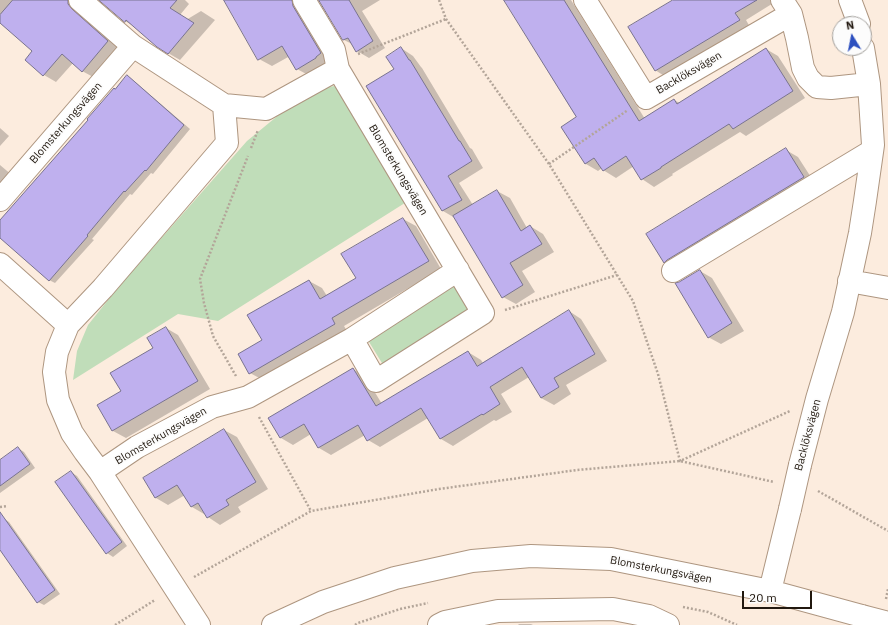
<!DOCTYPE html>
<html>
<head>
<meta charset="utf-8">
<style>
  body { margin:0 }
  #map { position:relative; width:888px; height:625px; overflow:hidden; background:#fcecde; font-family:"IBM Plex Sans",sans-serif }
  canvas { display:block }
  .north { position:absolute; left:832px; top:16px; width:40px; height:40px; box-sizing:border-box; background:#fcfcfc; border:1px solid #a4a19d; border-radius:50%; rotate:350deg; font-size:11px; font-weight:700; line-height:16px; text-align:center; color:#21180f }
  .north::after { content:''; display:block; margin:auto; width:14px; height:18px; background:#2c4fbf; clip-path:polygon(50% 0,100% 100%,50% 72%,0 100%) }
  .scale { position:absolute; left:742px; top:591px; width:70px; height:18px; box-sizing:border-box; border:2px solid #21180f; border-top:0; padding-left:5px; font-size:12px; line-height:14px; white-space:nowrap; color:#21180f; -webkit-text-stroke:3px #fcfcfc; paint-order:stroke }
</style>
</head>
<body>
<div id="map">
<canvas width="888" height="625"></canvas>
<div class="north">N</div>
<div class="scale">20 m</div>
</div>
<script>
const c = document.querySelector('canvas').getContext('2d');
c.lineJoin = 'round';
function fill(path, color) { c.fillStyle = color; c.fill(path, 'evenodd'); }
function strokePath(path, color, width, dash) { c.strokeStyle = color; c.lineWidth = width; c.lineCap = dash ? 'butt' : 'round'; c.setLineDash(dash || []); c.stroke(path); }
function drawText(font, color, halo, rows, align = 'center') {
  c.font = font + ' "IBM Plex Sans",sans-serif'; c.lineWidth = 3.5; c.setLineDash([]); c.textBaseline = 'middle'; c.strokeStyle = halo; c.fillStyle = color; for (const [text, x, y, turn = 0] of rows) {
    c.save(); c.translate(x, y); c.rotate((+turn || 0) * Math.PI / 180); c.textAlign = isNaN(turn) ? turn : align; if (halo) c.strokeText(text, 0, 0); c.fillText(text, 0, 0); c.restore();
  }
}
const green = new Path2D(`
  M334,86L342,89L408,201L218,321L178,314L73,380L77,351L88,325L120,285L247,141L286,109L322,89Z
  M456,281L475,312L385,368L366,337Z`);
const shadow = new Path2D(`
  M0,0H82L120,49L95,78L82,71L73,63L56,82L44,75L34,51L0,22Z
  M101,0H185L189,4L166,32L201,11L215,20L180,60L168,53L137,28L125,21Z
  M225,0H307L333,60L310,76L297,69L290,56L272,66L259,59Z
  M323,0H380L362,11L385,48L369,58L357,51L354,45L344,40Z
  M505,0H571L645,119L674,100L680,103L766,49L778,56L805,98L746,136L740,132L672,174L673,175L654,187L642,179L634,166L616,178L603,170L602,168L598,171L586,164L562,127L577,118Z
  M676,0H773L775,2L746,20L750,27L666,77L655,70Z
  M401,48L413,56L421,67L422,68L470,148L472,149L483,168L459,183L473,205L497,191L510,198L527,228L530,226L543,234L554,252L522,271L535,292L516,304L503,297L455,218L443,211L368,86L396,70Z
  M127,76L133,80L190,129L153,174L151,173L132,195L130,194L92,239L94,240L55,283L49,280L0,237V222Z
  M0,128L9,136L0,146Z
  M786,150L798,157L816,185L677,270L664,263L647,234Z
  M0,165L19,181L0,194Z
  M403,219L416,226L441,269L344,326L347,331L263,380L250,373L263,340L309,281L322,288L327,296L357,278Z
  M700,271L712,278L744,331L721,344L708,337Z
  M569,311L581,319L607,361L566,385L571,394L554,405L541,398L529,377L501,394L512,412L496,421L494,420L453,446L441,439L428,418L380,447L368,440L365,435L331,455L319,448L311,434L293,445L281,438L269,419L353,369L365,376L382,404L468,352L481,360L483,363Z
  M166,328L178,335L210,389L126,438L113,431L98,405L122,392L154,348Z
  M224,430L237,437L268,489L238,507L241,512L220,525L208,517L205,513L204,514L192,507L185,495L168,505L156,498L144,478Z
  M18,448L24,452L35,468L0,493V461Z
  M71,472L77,476L127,546L113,557L107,553Z
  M3,518L9,522L60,594L44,605L38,602L0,549V520Z
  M519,624H531L533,625H518Z`);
const building = new Path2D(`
  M13,0H68V4L72,9L108,41L82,72L62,54L43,76L25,60L32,51L0,23V15Z
  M99,0H177L170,8L194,23L168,54L157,47L126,20L125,22Z
  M224,0H292L293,6L321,53L316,57V58L296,70L282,46L258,60Z
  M319,0H349L373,41L356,52L348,38L343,40Z
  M504,0H564L639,121L674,99L677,104L766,48L793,91L733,129L729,124L661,167V168L641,180L626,156L603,171L594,158L585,164L561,127L576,117Z
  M673,0H757L735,13L740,20L655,71L628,27Z
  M401,47L409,60H410L459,141H460L472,161L448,176L462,200L442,211L366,86L394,69L386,57Z
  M127,75L184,125L146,171L145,170L125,192L124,191L87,235L88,236L49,281L0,238V220L88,120L87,119L114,88L115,89Z
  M786,148L804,177L667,260L664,263L646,234Z
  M497,190L521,231L530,225L542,244L510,263L523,285L502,298L453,216Z
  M403,218L429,261L332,318L335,324L249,374L238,354L262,340L247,315L309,280L320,299L356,278L341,254Z
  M700,270L732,323L708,338L675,283L679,282Z
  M569,310L595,354L554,378L559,387L541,398L522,367L490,387L500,404L483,415L482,414L440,439L421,408L367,441L358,425L318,448L304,424L280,438L268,418L353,368L376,406L468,351L477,366Z
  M166,327L198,381L112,431L97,405L121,391L110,373L153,348L147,338Z
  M224,429L256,482L226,500L229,505L207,518L198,503L191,507L177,485L155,498L143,478Z
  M18,447L30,464L0,486V460Z
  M71,471L122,542L106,554L55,482Z
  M0,512L55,590L37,603L0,550Z`);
const path = new Path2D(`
  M439,0L446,19L549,164L633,301L658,374L680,461L790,411
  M358,54L446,19
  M251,148L258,130
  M549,164L628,110
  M505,310L617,275
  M236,376L213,336L204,303L200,279L248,156
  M259,417L311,511
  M818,491L888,531
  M0,507L7,506
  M194,577L311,511L439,489L577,470L680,461L774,482
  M886,599L888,589
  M683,607L708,612L737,625
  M115,625L155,600
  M355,625L358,623L400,609L428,603`);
const minor = new Path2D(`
  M80,0L133,46L224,105L266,109L338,69
  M585,0L646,98L791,14
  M782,0L791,14L797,38L803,68L808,78L817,87L831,88L869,84
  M850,0L859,24
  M0,200L133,46
  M0,264L68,325
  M673,271L872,151
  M849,281L888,288
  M352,339L458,270
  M800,465L817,399L843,312L860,233L865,201L873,145L869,84L863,48
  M100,472L137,447L212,407L248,397L352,339L376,381L483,313L338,69L334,50L304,0
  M770,591L790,509
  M199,625L100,472L85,452L72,433L58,400L54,372L57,352L68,325L103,288L227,143L224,105
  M273,625L323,602L395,578L472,561L531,556L611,559L770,591L862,616
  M439,625L445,622L498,611L613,609L649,616L668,625`);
const minorBridge = new Path2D(`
  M790,509L800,465
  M862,616L888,623`);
const streetNames = [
  ["Backlöksvägen",689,73,-30],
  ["Blomsterkungsvägen",66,123,-49],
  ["Blomsterkungsvägen",398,170,59],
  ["Backlöksvägen",808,435,-75],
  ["Blomsterkungsvägen",161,436,-30],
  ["Blomsterkungsvägen",661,570,11]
];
fill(green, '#c0ddb9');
fill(shadow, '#0003');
fill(building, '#bfb0ee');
strokePath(building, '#79738f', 1);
strokePath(minor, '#ae9680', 24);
strokePath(path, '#b3a599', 2.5, [2, 2]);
strokePath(minor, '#fff', 22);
strokePath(minorBridge, '#ae9680', 24, []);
strokePath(minorBridge, '#fff', 22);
drawText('11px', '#21180f', '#fcfcfc', streetNames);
</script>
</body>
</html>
